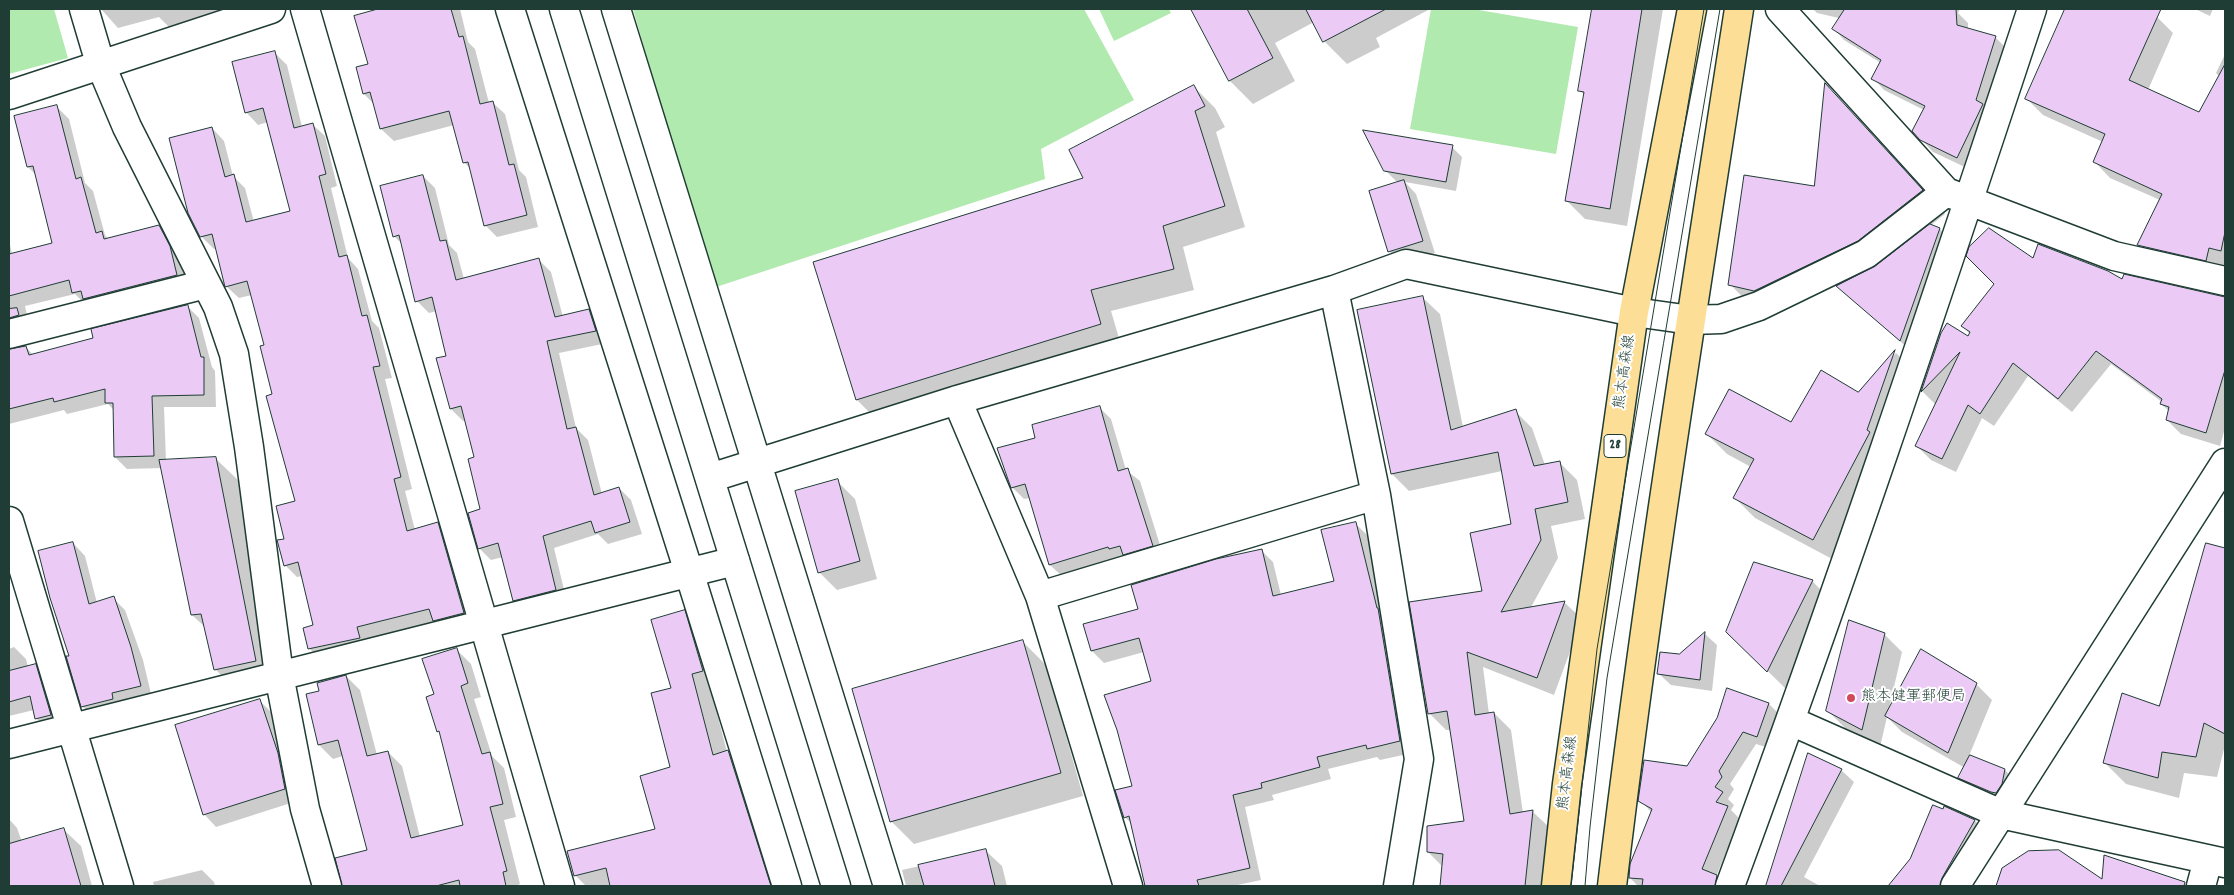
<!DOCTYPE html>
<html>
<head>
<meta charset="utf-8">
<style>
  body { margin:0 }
  #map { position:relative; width:2234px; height:895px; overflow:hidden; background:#fff; font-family:Dekko,sans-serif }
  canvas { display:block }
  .frame { position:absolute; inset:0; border:10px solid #1f3d34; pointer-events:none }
</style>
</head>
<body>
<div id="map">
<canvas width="2234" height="895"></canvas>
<div class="frame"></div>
</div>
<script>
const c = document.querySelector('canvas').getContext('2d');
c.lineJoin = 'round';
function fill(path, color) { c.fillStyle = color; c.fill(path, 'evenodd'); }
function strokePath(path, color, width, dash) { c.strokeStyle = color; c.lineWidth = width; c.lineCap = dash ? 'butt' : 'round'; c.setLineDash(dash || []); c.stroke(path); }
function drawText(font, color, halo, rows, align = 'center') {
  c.font = font + ' Dekko,"Klee One",sans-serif'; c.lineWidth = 4; c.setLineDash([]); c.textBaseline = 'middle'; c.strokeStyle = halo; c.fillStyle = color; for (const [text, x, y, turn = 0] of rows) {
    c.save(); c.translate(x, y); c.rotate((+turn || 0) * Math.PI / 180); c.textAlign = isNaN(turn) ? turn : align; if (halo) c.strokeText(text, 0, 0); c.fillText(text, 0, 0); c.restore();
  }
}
const green = new Path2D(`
  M9,9H54L68,58L9,74Z
  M633,9H1084L1134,100L1041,149L1045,179L713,288Z
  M1099,9H1169L1171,13L1114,41Z
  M1431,9H1473L1578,27L1556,154L1410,129Z`);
const shadow = new Path2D(`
  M101,9H288L240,23L173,31L159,17L118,28Z
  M383,9H460L468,42L475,49L489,103L492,102L505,114L519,170L526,177L538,227L497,237L485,225L471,170L464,162L454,125L394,141L381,129L375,105L364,94L370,65L355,17Z
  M1192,9H1430L1376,38L1380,47L1347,64L1324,41L1314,22L1275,43L1295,81L1253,104L1230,81Z
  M1593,9H1663L1627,226L1585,219L1567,201L1585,95L1579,90Z
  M1813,9H1960L1958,13L1968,23V29L1995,37L2007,49L1969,169L1933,152L1921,139L1924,110L1884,90L1873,78L1881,63L1844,40L1833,28L1843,19L1817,13Z
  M2067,9H2098L2111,15L2114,9H2139L2157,17L2173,33L2148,90L2199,113L2220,77L2216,73L2225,54V264L2222,276L2155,261L2139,245L2160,200L2110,178L2094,161L2103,142L2043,115L2027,99Z
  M2195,9H2213L2210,16Z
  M275,53L287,65L302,127L312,124L325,136L337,186L331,188L348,258L358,269L372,321L379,328L392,378L385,379L412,489L405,491L415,530L437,523L450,535L476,625L322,661L309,648L315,626L303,576L297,577L285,565V540L296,502L265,346L252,295L239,298L226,286L217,248L214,249L201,236L212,128L224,141L233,176L245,188L254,222L291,212L268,122L258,125L246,112Z
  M1826,86L1945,214L1930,226L1940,229L1950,240L1911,351L1836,285L1778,313L1753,308L1730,284L1815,187Z
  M1194,87L1215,108L1225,127L1216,132L1245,227L1183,247L1194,290L1111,311L1121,345L878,421L857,400L1085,179Z
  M57,107L69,119L85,183L93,191L105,235L108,239L159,226L171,239L181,259L188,287L86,305L75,294L25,306L30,328L9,337V240L12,254L54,244L36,175L28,167Z
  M1452,147L1462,157L1456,191L1405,182L1416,194L1435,253L1402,263L1389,251L1403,182L1396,181L1385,170Z
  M423,176L435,188L449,245L457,253L464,279L539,260L551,272L563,317L589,311L601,323L607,343L559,353L576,428L588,440L602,494L619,488L631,500L642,534L608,544L598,534L554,548L567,602L526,612L514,600L503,557L491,560L479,548L482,510L476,458L466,420L463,421L451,409L448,357L437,311L429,313L417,301L403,245L394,236Z
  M2034,260L2122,281L2225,298V428L2220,446L2181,434L2167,420L2170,412L2161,404L2162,402L2111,364L2072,412L2028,376L1994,426L1982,418L1956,472L1931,460L1917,446L1936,405L1922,391L1942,333L1968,338L1970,334L1963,326Z
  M1422,297L1440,314L1463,427L1515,411L1532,428L1545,465L1559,462L1577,480L1585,519L1551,526L1558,558L1530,609L1565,603L1582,619L1554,695L1483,667L1489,714L1494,713L1511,730L1523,813L1533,812L1550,828L1544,886H1441L1443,867L1428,852L1466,822L1451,730H1446L1429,713L1513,525L1502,471L1409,491L1392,474Z
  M187,306L199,318L212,367L215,371L216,407H164L166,461L215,458L239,481L278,683L238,692L215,669L206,628L192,615L162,468L127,469L115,457L114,410L108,404L67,414L64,410L9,424V350L26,347L33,355L95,339Z
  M1896,353L1916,372L1834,560L1755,518L1735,498L1751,467L1727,454L1706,433L1792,424L1858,394Z
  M1099,407L1111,419L1126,470L1140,481L1164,558L1063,577L1050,565L1030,498L1024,499L1012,487L1037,439Z
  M837,481L855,499L877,579L837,590L819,572Z
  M1355,523L1367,535L1388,618L1412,753L1380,760L1377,757L1328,769L1331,779L1272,795L1274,800L1245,807L1261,880L1233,886H1147L1132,824L1125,817L1133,787L1153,682L1144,652L1104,663L1092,651L1140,610L1261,550L1273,562L1281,595L1335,582Z
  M73,543L85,556L97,603L113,598L125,610L143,660L152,698L95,718L82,706L71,656Z
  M2207,545L2225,550V745L2217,777L2184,773L2179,798L2126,784L2104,762L2160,708Z
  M1812,581L1830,599L1786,689L1728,632Z
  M684,612L705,632L723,691L712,694L727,752L748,772L784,886H586L575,875L657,830L672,768V689Z
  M1705,634L1717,645L1712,691L1671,685L1658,673Z
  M1884,634L1902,652L1889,709L1976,684L1992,700L1969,756L2005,770L2017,783L2008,804L1972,790L1960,778L1965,768L1902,732L1887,717L1880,747L1846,729L1828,711Z
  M1023,642L1046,665L1083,796L914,844L891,821Z
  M14,647L26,659L28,667L35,665L47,677L62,726L48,730L36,718L34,710L9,716V649Z
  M457,650L471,664L481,697L474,699L492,756L504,768L516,817L504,820L520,884L516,886H343V882L368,851L343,756L333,759L319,745L307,695L320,692L346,676L360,690L377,755L388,752L402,766L420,837L464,826L441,734L438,731L435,695Z
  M259,700L271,712L290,766L297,801L216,827L204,814Z
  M1769,704L1781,716L1769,748L1756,744L1730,784L1734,789L1728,799L1734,805L1731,810L1740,819L1712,886L1696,884V886H1638L1630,878L1652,813L1640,800L1688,767Z
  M1809,755L1841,770L1854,782L1804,877L1820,886H1768Z
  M1945,808L1975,821L1987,833L1956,886H1889L1911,860Z
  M9,819L17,828L22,842L64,830L81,846L92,886H9Z
  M986,851L1002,866L1007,886H906L902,870Z
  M2003,869L2103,882L2153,873L2167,886H1997Z
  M202,870L214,882L215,886H154L153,882Z`);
const building = new Path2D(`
  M378,9H451L459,37L463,36L480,104L493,101L509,165L514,164L527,215L484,226L468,162L463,163L449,111L380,129L370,92L363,94L356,67L368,64L354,16Z
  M1191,9H1247L1273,58L1229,81Z
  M1306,9H1386L1323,42Z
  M1592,9H1642L1610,209L1565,201L1584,92L1578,91Z
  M1845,9H1956L1957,25L1996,36L1976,100L1983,104L1957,158L1920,140L1912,131L1925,106L1871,79L1881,60L1832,29Z
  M2065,9H2161L2129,80L2199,112L2225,64V232L2221,251L2209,248L2206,261L2137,245L2162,194L2093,162L2105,134L2025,99Z
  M275,51L294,128L313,123L326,174L319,176L339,257L347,255L362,316L367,315L380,366L373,367L401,477L394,479L407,531L438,522L464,613L433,621L429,609L357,627L360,638L308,649L303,628L313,625L298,562L284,566L277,540L284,539L276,506L295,501L266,396L272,394L260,346L264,345L247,281L225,287L212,234L200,237L188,213L169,138L212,127L225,177L234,174L246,222L290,211L263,108L245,113L232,62Z
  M1825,83L1923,190L1858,241L1754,291L1728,285L1744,175L1814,186Z
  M1194,85L1205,106L1195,111L1225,206L1163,226L1174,269L1091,290L1101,324L856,400L813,262L1083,178L1069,150Z
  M57,105L76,179L81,177L96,233L102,231L104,239L159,225L170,246L177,275L83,299L81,291L72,293L69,280L9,296V254L52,243L33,166L27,167L14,116Z
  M1363,130L1453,145L1446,182L1384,171Z
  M423,175L440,241L446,240L456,280L539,258L555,317L589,309L596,331L547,341L567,429L576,427L594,495L619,487L630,522L595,533L591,521L543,536L556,590L513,601L498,543L478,549L468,513L480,509L468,459L474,457L461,406L450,409L436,358L446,356L432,297L415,302L399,235L393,237L380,186Z
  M1404,180L1423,241L1388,252L1369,191Z
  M1930,224L1940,228L1900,341L1836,286L1875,266Z
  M1989,228L2033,258L2038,244L2108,271L2122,279L2124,274L2225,297V370L2206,433L2166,420L2169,407L2160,404L2162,399L2096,351L2058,399L2013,363L1980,414L1968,405L1942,459L1915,446L1960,352L1921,392L1941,333L1947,323L1968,336L1970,332L1961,326L1994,284L1966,256L1969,247Z
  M1423,296L1451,430L1516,409L1534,466L1560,461L1568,502L1535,509L1541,540L1501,612L1565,601L1537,678L1467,652L1475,715L1494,712L1510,814L1533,810L1525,886H1440L1443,854L1427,852V826L1464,821L1447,711L1428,714L1409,602L1482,591L1470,533L1511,524L1498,452L1391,474L1357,310Z
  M188,305L201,357H204V395L152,396L154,456L114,457L113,403H105V389L54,402L53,398L9,409V349L26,346L29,355L93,338L91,329Z
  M17,308L19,315L9,318V309Z
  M1895,350L1867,430L1870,432L1813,540L1733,498L1754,459L1705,434L1729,389L1791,422L1821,370L1858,392Z
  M1100,406L1118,471L1128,468L1153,546L1123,555L1120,546L1109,549L1108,547L1049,565L1025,484L1011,488L997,448L1035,438L1032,425Z
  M216,457L256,661L214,670L201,614L191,615L159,460Z
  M838,479L860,561L818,573L795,491Z
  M1356,522L1377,608H1378L1400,741L1367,749L1366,745L1317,757L1320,767L1261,783L1262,788L1233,795L1250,868L1197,880L1199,886H1145L1129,816L1124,818L1115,790L1132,786L1117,730L1104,695L1151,681L1139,638L1091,651L1083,624L1138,609L1131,585L1216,559L1262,549L1273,596L1334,581L1321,530Z
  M73,542L89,604L114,596L131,647L141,686L112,693L113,699L81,707L66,656H69L50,598L38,551Z
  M2206,543L2225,548V734L2204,723L2196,757L2162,752L2158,778L2103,763L2122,693L2159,706Z
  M1754,562L1813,580L1767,672L1726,632Z
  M685,610L703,671L692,674L713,755L728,750L771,886H610L606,868L574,876L567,851L655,829L640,776L670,767L651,693L671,688L651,620Z
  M1849,620L1885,633L1862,730L1826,711Z
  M1705,632L1700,680L1657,674L1660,652L1679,654Z
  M1023,640L1061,773L890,822L852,689Z
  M457,648L468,683L461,686L482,754L490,752L503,804L490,807L507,871L503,872L506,886H460L459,880L436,886H342L335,858L367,850L338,740L318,745L306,694L319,691L317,683L346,675L367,756L388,751L411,838L463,825L439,731L437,732L426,697L434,694L422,659Z
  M1921,649L1977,683L1948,753L1885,716Z
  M36,664L51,715L35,719L30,696L9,702V671Z
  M1727,688L1769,703L1757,737L1743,732L1719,771L1722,777L1715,787L1723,792L1716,802L1728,806L1702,869L1717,875L1715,886H1642L1643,879L1629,878L1630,864L1652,809L1638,801L1644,760L1687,766L1717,718Z
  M260,699L278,753L285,789L203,815L175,725Z
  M1808,753L1842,769L1781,886H1766Z
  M1970,755L2005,769L2002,784L1996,793L1991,792L1958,778Z
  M1933,805L1943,809L1944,806L1975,820L1942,878L1940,886H1888L1910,859Z
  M64,828L81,886H9V844Z
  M986,849L995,886H924L918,865Z
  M2059,850L2102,879L2104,855L2185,882L2184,886H1996L2002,868L2028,851Z`);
const street = new Path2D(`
  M84,9L100,63L127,127L218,307L234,354L249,447L279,675L305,809L327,886
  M305,9L560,886
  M510,9L689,572L787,886
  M616,9L888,886
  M1780,9L1946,192L2114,256L2225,281
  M9,95L271,9
  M1334,290L1376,495L1419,759L1398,886
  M9,334L206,284
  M957,400L1040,596L1128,886
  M710,478L957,400L1334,290L1406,264L1634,312L1691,320L1721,319L1759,306L1866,254L1946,192
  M9,521L119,886
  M1040,596L1376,495
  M1791,721L2001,814L2225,863
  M9,744L735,561
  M1730,886C1837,596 1935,303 2032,9
  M1955,886L2225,463
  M2201,886L2208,860`);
const secondary = new Path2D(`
  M564,9L836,886`);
const primary = new Path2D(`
  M1556,886L1567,784L1634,312L1692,9
  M1612,886C1647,593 1694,301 1739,9`);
const tram = new Path2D(`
  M1571,886L1597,649L1704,9
  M1585,886L1590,827L1607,678L1720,9`);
const markers = [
  [1851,698,5,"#d1495b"]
];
const shields = [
  [1615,446,22]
];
const shieldNames = [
  ["28",1615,446]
];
const streetNames = [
  ["熊本高森線",1626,372,-82],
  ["熊本高森線",1569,773,-83]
];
const poiNames = [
  ["熊本健軍郵便局",1861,698]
];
fill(green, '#b0eaae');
fill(shadow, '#0003');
fill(building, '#ebcaf6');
strokePath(building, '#1f3d34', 1);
strokePath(street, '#1f3d34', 31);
strokePath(secondary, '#1f3d34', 31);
strokePath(primary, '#1f3d34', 31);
strokePath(street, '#fff', 28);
strokePath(secondary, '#fff', 28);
strokePath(primary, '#fcde96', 28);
strokePath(tram, '#1f3d34', 1);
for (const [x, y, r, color] of markers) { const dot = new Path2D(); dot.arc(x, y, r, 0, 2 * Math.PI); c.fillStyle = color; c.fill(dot); strokePath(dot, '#fff', 2); }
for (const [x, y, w] of shields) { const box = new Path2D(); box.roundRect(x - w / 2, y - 11.5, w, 23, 4); c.fillStyle = '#fff'; c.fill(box); strokePath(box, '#1f3d34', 1); }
drawText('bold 14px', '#1f3d34', null, shieldNames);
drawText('15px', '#1f3d34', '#fff', streetNames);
drawText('15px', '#1f3d34', '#fff', poiNames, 'left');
</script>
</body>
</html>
